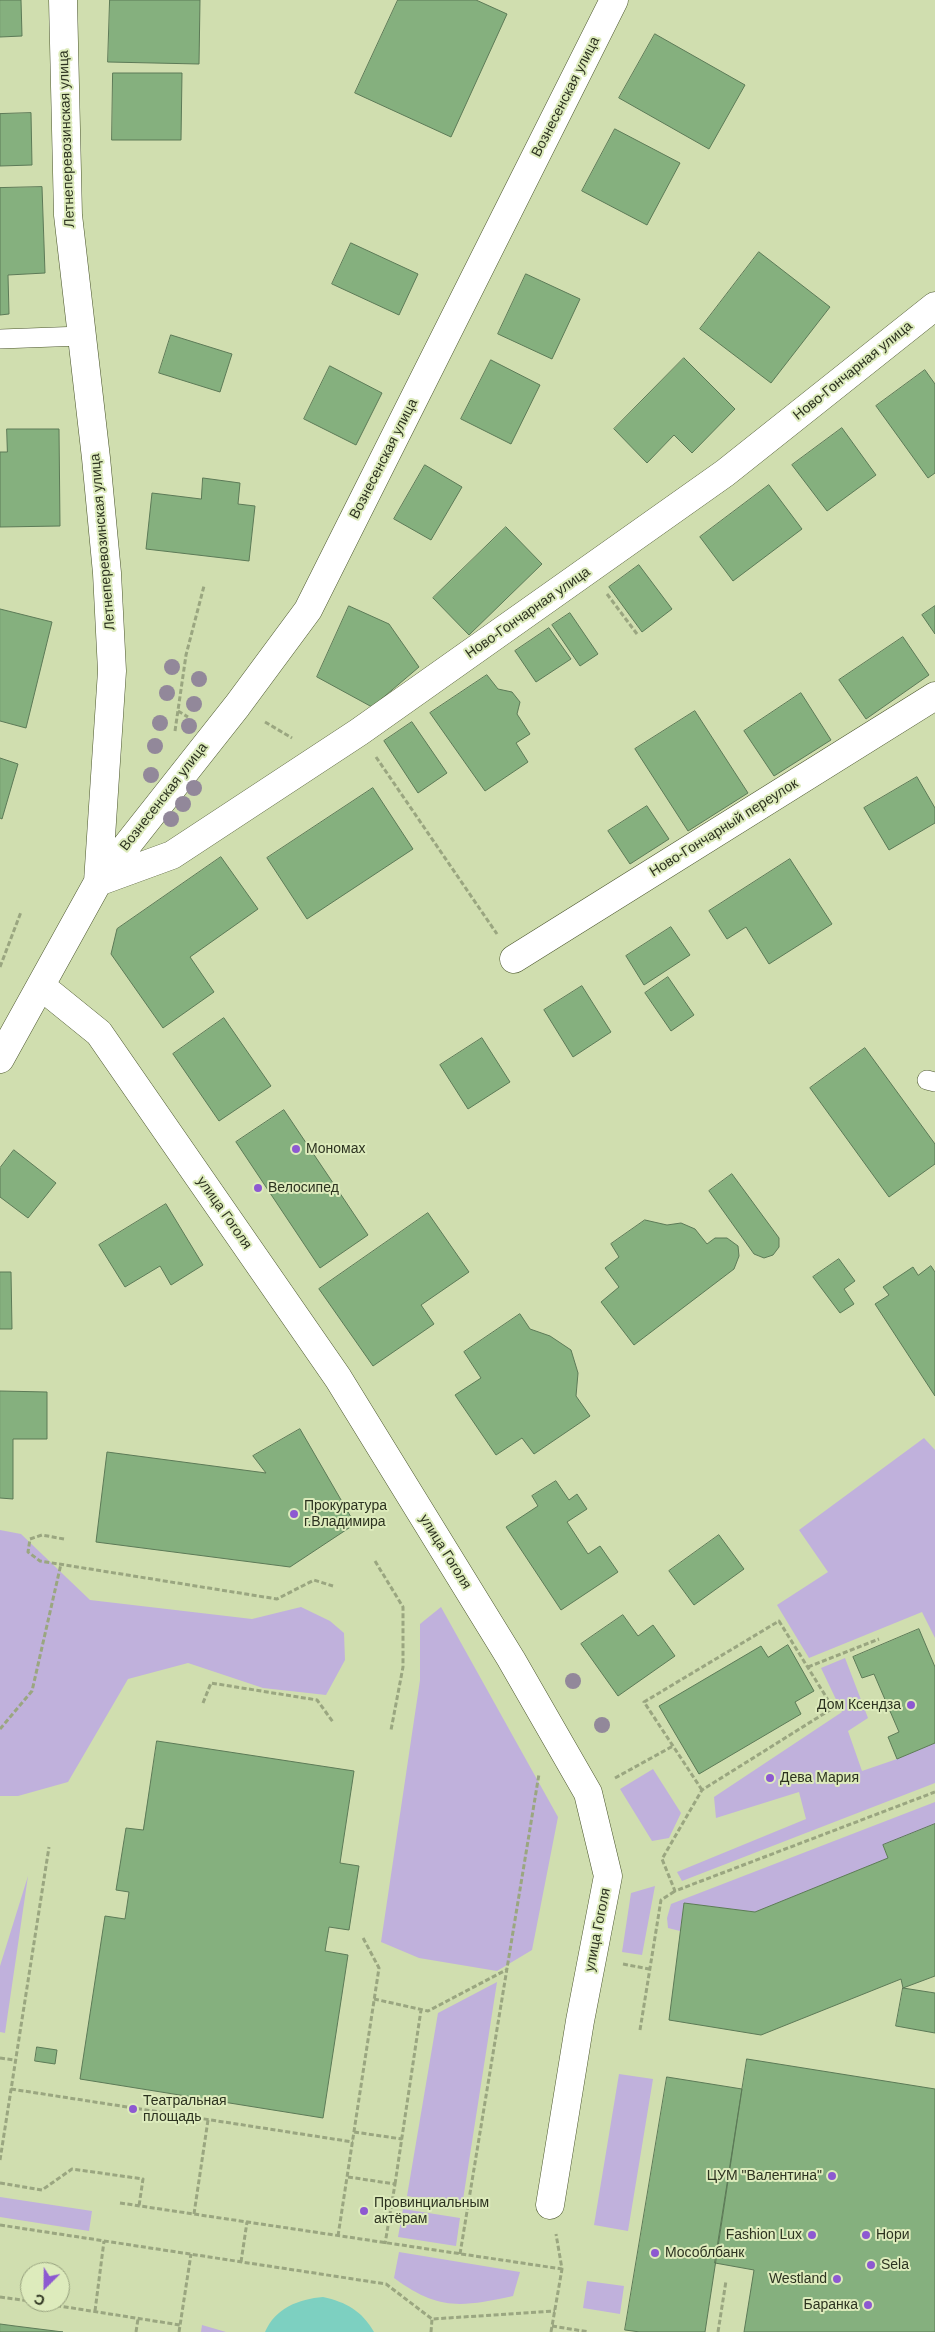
<!DOCTYPE html>
<html>
<head>
<meta charset="utf-8">
<style>
  body { margin:0 }
  #map { position:relative; width:935px; height:2332px; overflow:hidden; background:#d0deaf; font-family:Arial,sans-serif }
  canvas { display:block }
  .north { position:absolute; left:20px; top:2262px; width:50px; height:50px; box-sizing:border-box; background:#ddebbc; border:1px solid #97a17e; border-radius:50%; rotate:203deg; font-size:14px; font-weight:700; line-height:20px; text-align:center; color:#2d3320 }
  .north::after { content:''; display:block; margin:auto; width:18px; height:22px; background:#8d59d1; clip-path:polygon(50% 0,100% 100%,50% 72%,0 100%) }
</style>
</head>
<body>
<div id="map">
<canvas width="935" height="2332"></canvas>
<div class="north">С</div>
</div>
<script>
const c = document.querySelector('canvas').getContext('2d');
c.lineJoin = 'round';
function fill(path, color) { c.fillStyle = color; c.fill(path, 'evenodd'); }
function strokePath(path, color, width, dash) { c.strokeStyle = color; c.lineWidth = width; c.lineCap = dash ? 'butt' : 'round'; c.setLineDash(dash || []); c.stroke(path); }
function drawText(font, color, halo, rows, align = 'center') {
  c.font = font + ' Arial,sans-serif'; c.lineWidth = 4; c.setLineDash([]); c.textBaseline = 'middle'; c.strokeStyle = halo; c.fillStyle = color; for (const [text, x, y, turn = 0] of rows) {
    c.save(); c.translate(x, y); c.rotate((+turn || 0) * Math.PI / 180); c.textAlign = isNaN(turn) ? turn : align; if (halo) c.strokeText(text, 0, 0); c.fillText(text, 0, 0); c.restore();
  }
}
const green = new Path2D(`
  M924,1438L935,1450V1638L922,1612L809,1658L777,1605L828,1572L799,1530Z
  M0,1530L21,1534L90,1600L252,1619L301,1607L330,1621L344,1633L345,1660L326,1695L263,1688L188,1663L128,1679L68,1782L18,1796H0Z
  M441,1607L558,1817L532,1950L497,1971L419,1958L381,1942L420,1680V1624Z
  M845,1658L868,1718L848,1731L862,1771L897,1759L935,1743V1783L682,1881L677,1872L806,1819L799,1792L716,1818L714,1797L842,1712L821,1668Z
  M653,1769L681,1813L669,1838L652,1841L620,1789Z
  M935,1802V1824L883,1846L888,1858L755,1912L684,1903L680,1931L668,1928L667,1918L671,1904Z
  M28,1876L5,2033L0,2032V1966Z
  M655,1886L642,1955L622,1952L631,1893Z
  M497,1982L462,2206L407,2196L438,2013Z
  M619,2074L653,2079L628,2231L594,2225Z
  M0,2197L92,2211L89,2231L0,2217Z
  M403,2209L460,2218L456,2246L398,2237Z
  M399,2252L520,2272L513,2296C461,2307 439,2311 394,2278Z
  M587,2281L624,2286L620,2314L583,2308Z
  M202,2325L226,2332H201Z`);
const water = new Path2D(`
  M323,2297C346,2302 362,2311 374,2332H265C275,2308 299,2299 323,2297Z`);
const building = new Path2D(`
  M0,0H21L22,36L0,37Z
  M110,0H200L199,64L108,62Z
  M398,0H476L507,14L451,137L355,93Z
  M655,34L745,85L709,149L619,98Z
  M113,73H182L181,140H112Z
  M31,113L32,165L0,166V114Z
  M615,129L680,163L647,225L582,191Z
  M42,187L45,273L8,275L9,314L0,315V188Z
  M351,243L418,274L399,315L332,284Z
  M759,252L830,307L771,383L700,329Z
  M526,274L580,299L552,359L498,334Z
  M171,335L232,354L220,392L159,373Z
  M684,358L735,409L692,453L674,435L647,463L614,429Z
  M491,360L540,385L511,444L461,419Z
  M330,366L382,393L356,445L304,419Z
  M925,370L935,384V473L928,478L876,406Z
  M842,428L876,475L827,511L792,465Z
  M7,429H59L60,526L0,527V452H7Z
  M425,465L462,487L431,540L394,519Z
  M203,478L240,483L238,504L255,506L249,561L146,549L152,493L201,499Z
  M769,485L802,529L733,581L700,537Z
  M506,527L542,564L469,635L433,598Z
  M639,565L672,609L642,632L609,587Z
  M349,606L389,624L419,667L372,707L317,677Z
  M935,606V634L922,615Z
  M0,609L52,622L26,728L0,721Z
  M570,613L598,654L580,666L552,625Z
  M549,628L571,659L536,682L515,651Z
  M903,637L929,675L866,719L839,680Z
  M487,675L498,689L512,692L520,702L517,714L530,734L516,743L528,762L485,791L430,713Z
  M801,693L831,740L774,776L744,731Z
  M695,711L748,793L688,831L635,749Z
  M412,722L447,773L418,793L384,741Z
  M0,758L18,764L2,819L0,818Z
  M917,777L935,808V823L889,850L864,808Z
  M373,788L413,849L307,919L267,858Z
  M647,806L669,839L630,864L608,831Z
  M221,857L258,909L190,957L214,992L163,1028L111,954L117,929Z
  M790,859L832,924L769,964L746,927L727,939L709,911Z
  M671,927L690,955L644,985L626,956Z
  M668,977L694,1015L671,1031L645,993Z
  M582,986L611,1032L573,1057L544,1010Z
  M224,1018L271,1086L219,1121L173,1054Z
  M482,1038L510,1082L468,1109L440,1065Z
  M865,1048L935,1144V1164L889,1197L810,1088Z
  M284,1110L368,1235L320,1268L236,1142Z
  M14,1150L56,1183L28,1218L0,1197V1168Z
  M732,1174L779,1238V1247L773,1255L764,1258L754,1254L709,1191Z
  M166,1204L203,1265L171,1285L160,1266L125,1287L99,1245Z
  M428,1213L469,1272L421,1305L434,1324L373,1366L319,1289Z
  M645,1220L667,1225L681,1223L695,1229L707,1244L715,1238H727L738,1246L739,1256L734,1269L634,1345L601,1302L619,1287L605,1268L619,1257L611,1244Z
  M839,1259L855,1281L844,1289L854,1304L840,1313L813,1277Z
  M931,1266L935,1272V1396L875,1304L889,1295L883,1287L913,1267L918,1275Z
  M0,1272H11L12,1329H0Z
  M520,1314L530,1329L550,1336L571,1350L578,1373L576,1396L590,1416L534,1454L522,1438L496,1455L455,1395L481,1378L464,1352Z
  M0,1391L47,1392V1439H13V1499L0,1498Z
  M300,1429L355,1524L290,1567L96,1542L107,1452L266,1473L253,1456Z
  M556,1481L569,1500L577,1494L587,1509L567,1522L588,1554L600,1546L618,1572L561,1610L506,1527L538,1506L532,1496Z
  M719,1535L744,1569L694,1605L669,1571Z
  M623,1615L638,1636L653,1625L675,1656L618,1696L581,1644Z
  M919,1629L935,1667V1743L897,1759L888,1737L899,1732L874,1674L862,1678L853,1657Z
  M788,1645L814,1691L795,1702L801,1714L699,1774L659,1706L761,1646L768,1657Z
  M157,1741L354,1771L340,1863L359,1866L349,1930L329,1927L325,1951L348,1955L323,2118L80,2079L105,1916L125,1919L129,1892L116,1890L126,1828L143,1830Z
  M935,1824V1976L903,1988L901,1979L761,2035L669,2020L684,1903L755,1912L888,1858L883,1845Z
  M903,1988L935,1993V2033L896,2026Z
  M37,2047L57,2050L55,2064L35,2061Z
  M747,2059L935,2089V2332H744L754,2270L715,2263Z
  M667,2077L742,2089L705,2332H640L625,2330Z
  M0,2324L15,2326L63,2332H0Z`);
const path = new Path2D(`
  M607,594L637,634
  M178,711L188,717
  M265,722L292,738
  M175,731L186,655L204,586
  M376,757L497,934
  M0,967L21,912
  M64,1539L42,1535L30,1539L28,1552L40,1561L277,1599L314,1580L333,1586
  M375,1561L403,1607V1667L391,1730
  M808,1667L879,1639
  M203,1703L211,1683L317,1700L333,1722
  M0,1729L32,1691L61,1564
  M615,1778L673,1746
  M702,1790L644,1702L779,1621L833,1708L702,1790L662,1859L675,1891L935,1792
  M623,1964L649,1969
  M374,1999L428,2011L506,1970
  M640,2030L661,1900L675,1891
  M0,2058L15,2060
  M11,2089L353,2142
  M354,2132L402,2139
  M0,2160L49,1847
  M348,2177L395,2184L385,2244
  M0,2183L42,2190L72,2169L143,2179L139,2206
  M395,2184L421,2010
  M120,2203L562,2269
  M194,2214L208,2120
  M0,2225L386,2284L432,2319L555,2311
  M338,2236L379,1968L362,1936
  M460,2254L539,1774
  M241,2262L247,2222
  M0,2297L30,2301
  M34,2302L180,2325
  M95,2311L104,2241
  M552,2326L589,2332
  M136,2332L138,2319
  M179,2332L191,2254
  M431,2332L432,2319
  M551,2332L562,2269L556,2234
  M718,2332L726,2281`);
const service = new Path2D(`
  M0,339L82,336
  M927,1080L935,1082`);
const minor = new Path2D(`
  M98,882L237,706L308,610L614,0
  M98,882L172,855L359,732L725,473L935,306
  M514,959L935,696
  M41,986L99,1033L338,1378L511,1659L588,1793L608,1876L580,2021L550,2205
  M0,1059L98,882L112,671L107,573L96,458L68,215L63,0`);
const trees = [
  [172,667],
  [199,679],
  [167,693],
  [194,704],
  [160,723],
  [189,726],
  [155,746],
  [151,775],
  [194,788],
  [183,804],
  [171,819],
  [573,1681],
  [602,1725]
];
const markers = [
  [296,1149,5,"#8d59d1"],
  [258,1188,5,"#8d59d1"],
  [294,1514,5,"#8d59d1"],
  [911,1705,5,"#8d59d1"],
  [770,1778,5,"#8d59d1"],
  [133,2109,5,"#8d59d1"],
  [832,2176,5,"#8d59d1"],
  [364,2211,5,"#8d59d1"],
  [812,2235,5,"#8d59d1"],
  [866,2235,5,"#8d59d1"],
  [655,2253,5,"#8d59d1"],
  [871,2265,5,"#8d59d1"],
  [837,2279,5,"#8d59d1"],
  [868,2305,5,"#8d59d1"]
];
const streetNames = [
  ["Вознесенская улица",566,97,-63],
  ["Летнеперевозинская улица",67,139,-92],
  ["Ново-Гончарная улица",853,371,-39],
  ["Вознесенская улица",384,459,-63],
  ["Летнеперевозинская улица",103,542,-95],
  ["Ново-Гончарная улица",528,613,-35],
  ["Вознесенская улица",164,797,-52],
  ["Ново-Гончарный переулок",724,828,-32],
  ["улица Гоголя",224,1213,55],
  ["улица Гоголя",445,1552,58],
  ["улица Гоголя",598,1930,-79]
];
const poiNames = [
  ["Мономах",306,1149],
  ["Велосипед",268,1188],
  ["Прокуратура",304,1506],
  ["г.Владимира",304,1522],
  ["Дом Ксендза",901,1705,"right"],
  ["Дева Мария",780,1778],
  ["Театральная",143,2101],
  ["площадь",143,2117],
  ["ЦУМ \"Валентина\"",822,2176,"right"],
  ["Провинциальным",374,2203],
  ["актёрам",374,2219],
  ["Fashion Lux",802,2235,"right"],
  ["Нори",876,2235],
  ["Мособлбанк",665,2253],
  ["Sela",881,2265],
  ["Westland",827,2279,"right"],
  ["Баранка",858,2305,"right"]
];
fill(green, '#c0b1dc');
fill(water, '#7dd0c1');
fill(building, '#85b07e');
strokePath(building, '#5c7a57', 1);
strokePath(service, '#4a552c', 20);
strokePath(minor, '#4a552c', 29);
strokePath(path, '#9aa680', 3, [5, 2.5]);
strokePath(service, '#fff', 19);
strokePath(minor, '#fff', 28);
c.fillStyle = '#92889a';
for (const [x, y] of trees) { c.beginPath(); c.arc(x, y, 8, 0, 2 * Math.PI); c.fill(); }
for (const [x, y, r, color] of markers) { const dot = new Path2D(); dot.arc(x, y, r, 0, 2 * Math.PI); c.fillStyle = color; c.fill(dot); strokePath(dot, '#ddebbc', 2); }
drawText('14px', '#2d3320', '#ddebbc', streetNames);
drawText('14px', '#2d3320', '#ddebbc', poiNames, 'left');
</script>
</body>
</html>
